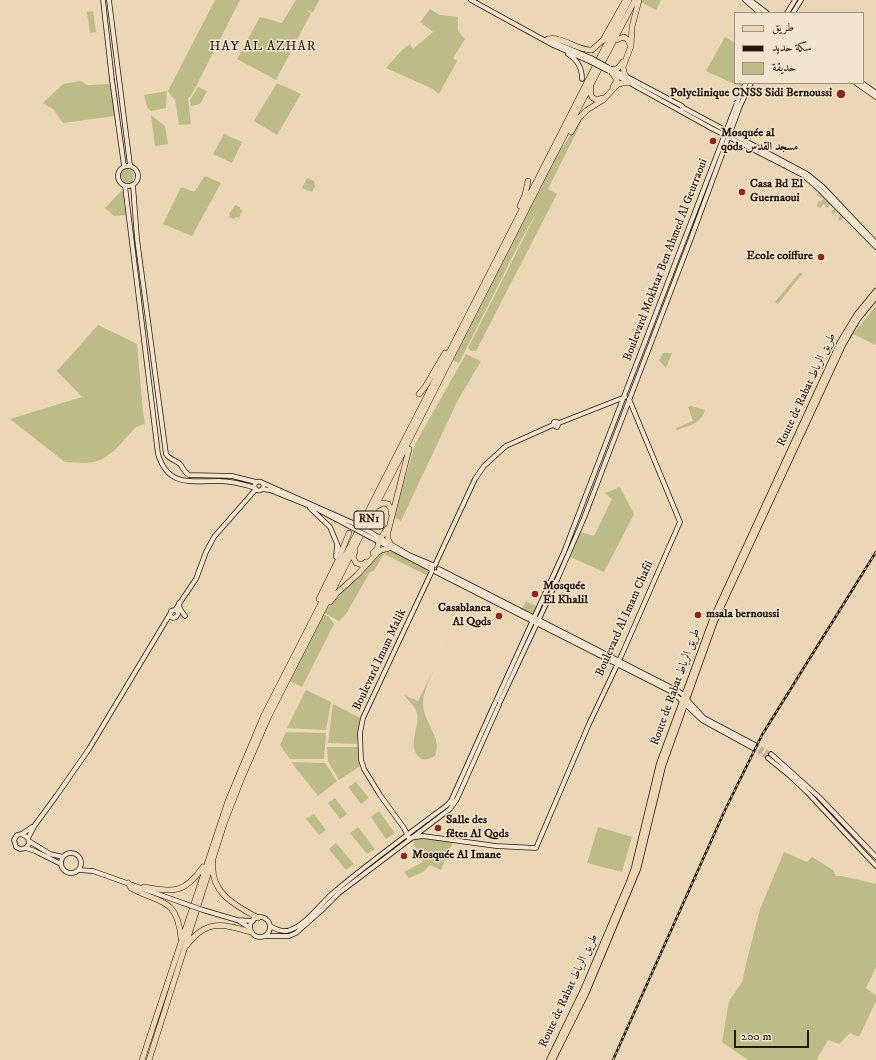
<!DOCTYPE html>
<html>
<head>
<meta charset="utf-8">
<style>
  body { margin:0 }
  #map { position:relative; width:876px; height:1060px; overflow:hidden; background:#ebd6b5; font-family:"IM FELL DW Pica",Amiri,serif }
  canvas { display:block }
  .legend { position:absolute; left:734px; top:12px; width:130px; height:72px; box-sizing:border-box; background:#f2e4cf; border:1px solid #a09281; margin:0; padding:5px 7px; list-style:none; font-size:12px; color:#25180d }
  .legend li { display:flex; align-items:center; gap:8px; height:20px }
  .legend b { width:20px; border:1px solid #a09281 }
  .scale { position:absolute; left:734px; top:1030px; width:75px; height:18px; box-sizing:border-box; border:2px solid #25180d; border-top:0; padding-left:5px; font-size:12px; line-height:14px; white-space:nowrap; color:#25180d; -webkit-text-stroke:3px #f2e4cf; paint-order:stroke }
</style>
</head>
<body>
<div id="map">
<canvas width="876" height="1060"></canvas>
<ul class="legend">
<li><b style="height:5px;background:#ebd6b5"></b>طريق</li>
<li><b style="height:5px;background:#25180d"></b>سكة حديد</li>
<li><b style="height:11px;background:#bdbc89"></b>حديقة</li>
</ul>
<div class="scale">200 m</div>
</div>
<script>
const c = document.querySelector('canvas').getContext('2d');
c.lineJoin = 'round';
function fill(path, color) { c.fillStyle = color; c.fill(path, 'evenodd'); }
function strokePath(path, color, width, dash) { c.strokeStyle = color; c.lineWidth = width; c.lineCap = dash ? 'butt' : 'round'; c.setLineDash(dash || []); c.stroke(path); }
function drawText(font, color, halo, rows, align = 'center') {
  c.font = font + ' "IM FELL DW Pica",Amiri,serif'; c.lineWidth = 3; c.setLineDash([]); c.textBaseline = 'middle'; c.strokeStyle = halo; c.fillStyle = color; for (const [text, x, y, turn = 0] of rows) {
    c.save(); c.translate(x, y); c.rotate((+turn || 0) * Math.PI / 180); c.textAlign = isNaN(turn) ? turn : align; if (halo) c.strokeText(text, 0, 0); c.fillText(text, 0, 0); c.restore();
  }
}
const green = new Path2D(`
  M215,0H240L191,96L188,98L191,124L179,125L175,100L171,96L168,91Z
  M296,0H319L313,12L306,10L311,13L276,80L237,59L260,17L282,23Z
  M639,0H661L656,10L639,1Z
  M430,9L440,15L458,17V31L465,39L453,58L457,61L439,94L431,88L386,68L402,50L410,44L413,49L433,32L420,22Z
  M93,11L96,32L90,33L87,12Z
  M725,37L735,43V83H743L741,87L706,71Z
  M81,81L87,85L110,84L115,116L63,123L53,109L43,103L63,84Z
  M277,83L301,94L277,135L254,121Z
  M198,87L207,91L200,104L191,106L190,100Z
  M167,91L166,108L151,111L147,107L144,95Z
  M151,115L165,126L168,144L155,146Z
  M585,115L548,189L557,194L476,351H471L468,348L539,208L520,242L459,363L452,360L548,172L560,150Z
  M224,134L242,142L232,163L213,154Z
  M120 176a7 7 0 1 1 14 0a7 7 0 1 1-14 0Z
  M205,176L221,183L192,236L163,224L181,187L194,192Z
  M307,178L314,181L315,186L312,192L302,188Z
  M122,190L123,192L126,215L114,216L105,208Z
  M819,192L844,218L840,221L838,219L840,216L836,211L833,214L831,212L834,209L830,205L827,208L824,204L820,208L817,206L818,201L821,202L823,199L817,195Z
  M235,205L240,207V209L242,211L239,218L236,217L234,219L229,217L230,214H229Z
  M800,272L802,274L778,304L775,302Z
  M876,306V345L853,334Z
  M98,325L137,344L143,411L145,424L136,427L114,451L102,459L94,462L85,463L65,462L10,419L82,397L57,371Z
  M663,353H672L666,368L659,360Z
  M466,354L481,361L458,400L401,521L394,517L415,444Z
  M691,406L705,410C701,424 690,425 677,430L676,428L693,421L688,407Z
  M620,487L634,514L604,572L568,556L581,532L594,536L612,499L605,493Z
  M387,548L422,565L428,571L426,575L384,554L374,571L370,572L346,614L339,621L324,613L331,602L379,550Z
  M526,601L538,607L533,614L522,609Z
  M323,614L329,617L334,624L302,687L288,680Z
  M448,642C441,657 423,687 423,703C423,723 443,737 435,756C429,759 423,762 418,756C407,743 422,725 416,710C413,705 408,700 404,695L418,701Z
  M306,690L331,702L326,730L287,728Z
  M333,704L362,719L357,744L328,743Z
  M286,732L326,733L324,759H290L280,745Z
  M327,747H358L362,765L339,780L328,761Z
  M291,762L325,763L337,781L318,796Z
  M356,782L369,798L361,804L348,787Z
  M335,798L347,814L340,819L328,803Z
  M379,811L395,833L386,839L371,817Z
  M314,814L326,830L319,835L306,819Z
  M358,827L375,849L367,854L350,833Z
  M598,827L632,837L622,872L587,863Z
  M421,836L453,842L441,870L430,865L423,872L409,878L404,872L423,862L412,840Z
  M336,843L354,864L346,870L329,849Z
  M784,852L807,862L812,857L833,870L836,876H842L876,884V967L866,988L876,996V1001L859,1037L850,1033L839,1044L828,1040L817,1059L818,1060H748L722,1042L729,1001L742,982L747,960L760,909Z`);
const secondaryTunnel = new Path2D(`
  M755,745L771,754
  M753,748L768,758`);
const secondary = new Path2D(`
  M103,0L112,80L124,166
  M109,0L130,165
  M471,0L553,45L589,61
  M745,0L760,13
  M750,0L767,13
  M787,13L795,0
  M793,13L801,0
  M547,39L591,58
  M568,54C578,60 582,68 582,79
  M612,69L682,106L683,108
  M612,73L711,128L803,175L820,190L876,247
  M856,83L876,97
  M862,83L876,93
  M682,107L807,174L823,187L876,243
  M118 176a10 10 0 1 1 20 0a10 10 0 1 1-20 0Z
  M133,185L137,239L166,454C169,459 175,460 180,464C183,468 184,472 189,475L232,476L256,482
  M125,186L158,454C168,487 190,481 219,481C231,481 243,484 255,488
  M559,423L557,422H554L553,425L506,446L484,466L475,479L435,565L432,566V571L363,718L360,733L361,760L364,769L380,795L404,828L409,838L423,836L496,846L536,848L589,724L619,661L680,522L629,399
  M553,425L557,427L559,423L625,397
  M254.5 486a4.5 4.5 0 1 1 9 0a4.5 4.5 0 1 1-9 0Z
  M263,483L353,523
  M262,489L270,490L317,509L351,527
  M310,508L330,527L340,551
  M370,532L409,555L433,565
  M368,536L431,569
  M336,557L337,545
  M439,569L672,688L681,693L704,718L755,745
  M436,572L670,691L680,699L702,720L753,748
  M179,603L180,609L185,616
  M175,610L177,611L178,614L176,617L173,618L170,616L171,611L175,610L196,579L206,552L214,537L256,489
  M496,701L564,552L740,95L746,83
  M500,702L554,587L584,518L690,241L740,106L751,83
  M771,754L819,797L876,857
  M768,758L789,775L807,792L876,866
  M22,834L28,838L29,844L26,848L20,849L16,847L14,840L17,835L22,834L32,827
  M28,838L35,825L57,795L89,749L170,614
  M29,841L50,854L63,857
  M26,848L35,851L61,864
  M61 863a10 10 0 1 1 20 0a10 10 0 1 1-20 0Z
  M78,870L93,871L183,903
  M203,910L237,920L253,921
  M250 927a10 10 0 1 1 20 0a10 10 0 1 1-20 0Z
  M239,921L250,928
  M270,926C276,929 283,933 290,930C306,925 321,903 334,892C370,862 408,834 446,806L451,801L495,703
  M265,936H289L296,933L322,910L339,893L450,809L457,799L499,705`);
const primary = new Path2D(`
  M549,1060L584,988L629,882L634,868L659,764L712,620L840,342L857,314L876,291
  M553,1060L586,994L638,869L663,766L715,621L843,345L858,319L876,297`);
const highway = new Path2D(`
  M548,39C563,36 577,51 592,50L603,40L625,1
  M616,40L624,37L628,40L630,45
  M613,70L618,68L623,62
  M612,73L617,80L613,87
  M626,77L624,72L623,67L631,46L632,27L639,0
  M591,87C590,93 590,98 597,100L602,98
  M571,132L579,118L587,110L603,100L618,84L623,83H629
  M520,206L525,195L528,181
  M419,394L425,387L445,353
  M377,506L383,503L388,504L391,509V513
  M380,539L387,529
  M391,545L388,539V532L409,449
  M355,551L353,557L356,563L362,565L366,562
  M373,553L377,549L379,542
  M319,599L339,558L349,533
  M330,602L337,593L357,575L377,553L381,550L389,548
  M213,863C210,893 235,905 258,918
  M128,883L131,888C160,904 177,897 181,938
  M141,889L144,887C174,892 184,894 203,867
  M187,945C206,919 223,924 251,932
  M142,1060L228,801L264,715L629,0
  M149,1060L224,824L241,780L268,718L550,163L635,0`);
const rail = new Path2D(`
  M613,1060L725,810L762,735L876,552`);
const secondaryBridge = new Path2D(`
  M591,58L609,68
  M589,61L609,71
  M353,523L370,532
  M351,527L368,536
  M183,903L203,910`);
const markers = [
  [841,94,5,"#8f2418"],
  [713,141,4,"#8f2418"],
  [742,192,4,"#8f2418"],
  [821,257,4,"#8f2418"],
  [535,594,4,"#8f2418"],
  [698,615,4,"#8f2418"],
  [499,616,4,"#8f2418"],
  [438,828,4,"#8f2418"],
  [404,856,4,"#8f2418"]
];
const shields = [
  [369,520,30]
];
const shieldNames = [
  ["RN1",369,520]
];
const poiNames = [
  ["Polyclinique ِCNSS Sidi Bernoussi",832,94,"right"],
  ["Mosquée al",721,134],
  ["qods مسجد القدس",721,148],
  ["Casa Bd El",750,185],
  ["Guernaoui",750,199],
  ["Ecole coiffure",813,257,"right"],
  ["Mosquée",543,587],
  ["El Khalil",543,601],
  ["Casablanca",491,609,"right"],
  ["Al Qods",491,623,"right"],
  ["msala bernoussi",706,615],
  ["Salle des",446,821],
  ["fêtes Al Qods",446,835],
  ["Mosquée Al Imane",412,856]
];
const streetNames = [
  ["Boulevard Mokhtar Ben Ahmed Al Geurraoui",666,260,-69],
  ["Route de Rabat طريق الرباط",807,390,-65],
  ["Boulevard Al Imam Chafii",625,619,-66],
  ["Boulevard Imam Malik",380,660,-65],
  ["Route de Rabat طريق الرباط",676,687,-70],
  ["Route de Rabat طريق الرباط",569,991,-65]
];
const neighbourhoodNames = [
  ["HAY AL AZHAR",263,47]
];
fill(green, '#bdbc89');
strokePath(secondaryTunnel, '#c3b093', 4, [4, 2]);
strokePath(secondary, '#25180d', 5.5);
strokePath(primary, '#25180d', 6);
strokePath(highway, '#25180d', 6);
strokePath(secondary, '#f2e4cf', 4);
strokePath(primary, '#ebd6b5', 4.5);
strokePath(highway, '#ebd6b5', 5);
strokePath(rail, '#25180d', 2.5);
strokePath(rail, '#f2e4cf', 1, [3]);
strokePath(secondaryBridge, '#25180d', 5.5, []);
strokePath(secondaryBridge, '#f2e4cf', 4);
for (const [x, y, r, color] of markers) { const dot = new Path2D(); dot.arc(x, y, r, 0, 2 * Math.PI); c.fillStyle = color; c.fill(dot); strokePath(dot, '#f2e4cf', 1.5); }
for (const [x, y, w] of shields) { const box = new Path2D(); box.roundRect(x - w / 2, y - 9, w, 18, 3); c.fillStyle = '#f2e4cf'; c.fill(box); strokePath(box, '#25180d', 1); }
drawText('bold 11px', '#25180d', null, shieldNames);
drawText('bold 12px', '#25180d', '#f2e4cf', poiNames, 'left');
drawText('12px', '#25180d', '#f2e4cf', streetNames);
c.letterSpacing = '1px';
drawText('13px', '#25180d', '#f2e4cf', neighbourhoodNames);
c.letterSpacing = '0px';
</script>
</body>
</html>
